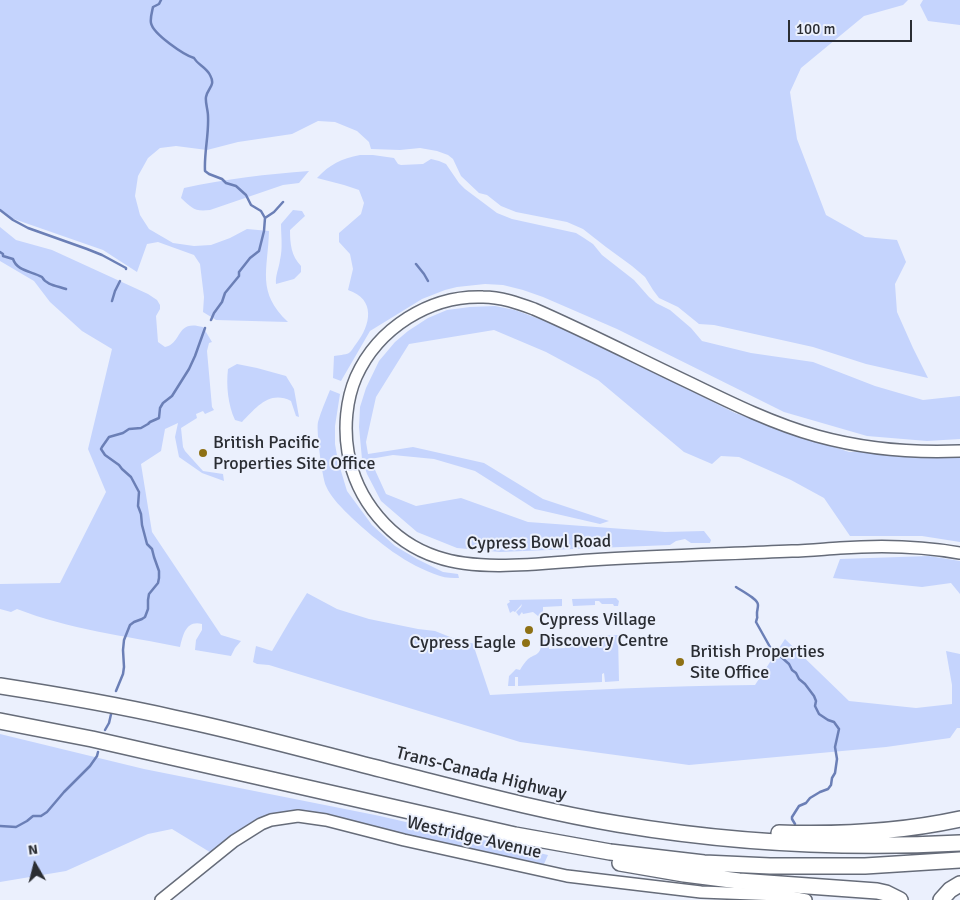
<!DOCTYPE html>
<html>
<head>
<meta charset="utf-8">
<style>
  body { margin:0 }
  #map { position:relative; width:960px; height:900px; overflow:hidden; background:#ebf0fd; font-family:Signika,sans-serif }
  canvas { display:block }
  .north { position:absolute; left:10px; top:840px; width:50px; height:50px; -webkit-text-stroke:4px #ebf0fd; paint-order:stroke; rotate:352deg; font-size:14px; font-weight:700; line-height:20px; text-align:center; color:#2a2d33 }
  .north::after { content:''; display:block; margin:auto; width:18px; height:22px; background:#2a2d33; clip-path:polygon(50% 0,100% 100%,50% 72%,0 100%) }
  .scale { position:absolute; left:788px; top:20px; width:124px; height:22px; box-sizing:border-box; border:2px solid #2a2d33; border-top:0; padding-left:6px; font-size:15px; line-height:18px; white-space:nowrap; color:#2a2d33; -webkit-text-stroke:4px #ebf0fd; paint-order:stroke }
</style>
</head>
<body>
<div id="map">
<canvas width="960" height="900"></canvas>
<div class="north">N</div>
<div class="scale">100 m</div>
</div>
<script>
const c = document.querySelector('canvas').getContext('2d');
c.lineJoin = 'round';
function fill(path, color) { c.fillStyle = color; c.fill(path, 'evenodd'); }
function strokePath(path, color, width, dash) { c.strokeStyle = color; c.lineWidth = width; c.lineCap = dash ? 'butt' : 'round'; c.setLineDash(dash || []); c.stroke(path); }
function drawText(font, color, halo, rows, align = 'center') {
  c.font = font + ' Signika,sans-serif'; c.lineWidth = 4; c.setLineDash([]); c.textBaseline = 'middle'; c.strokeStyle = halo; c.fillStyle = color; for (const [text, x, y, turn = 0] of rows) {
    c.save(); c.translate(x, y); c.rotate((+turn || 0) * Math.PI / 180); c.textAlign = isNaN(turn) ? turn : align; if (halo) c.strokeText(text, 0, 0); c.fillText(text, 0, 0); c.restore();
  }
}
const green = new Path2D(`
  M0,0H908L903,5L864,16L801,68L790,92L797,139L826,215L865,237L897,240L906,262L895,284L897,312L913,348L928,378L866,364L813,347L714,325L699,324L678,307L659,298L653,290L645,277L632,266L606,247L583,229L567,222L516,212L501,206L487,195L479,193L461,176L453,159L448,155L437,151L420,148L400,150L371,149L369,142L357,131L335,122L318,121L292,134L238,142L207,150L176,146L160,148L148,158L138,176L135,196L140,215L149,229L173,243L194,246L211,245L230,238L247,229L269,231C268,270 256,292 288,322L216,320L203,312L204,297L200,264L194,255L158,242L147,244L137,272L103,250L11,218L0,210Z
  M923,0H960V25L928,21L920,5Z
  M360,155H373L394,158L398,164L401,165L423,164L431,159L439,161L446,164L459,183L465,189L497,213L512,219L576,233L584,238L593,244L602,255L634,280L649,297L656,303L670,310L691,328L702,341L751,353L813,362L875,386L923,400L960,396V439L927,441L867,436L784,412L617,329L543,297L523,290L503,285L485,284L457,287L445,290L422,299L370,331L341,381L333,378L334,356C338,355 345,355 349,353C352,351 354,346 356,344C371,325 376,299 348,290L353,269L350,254L339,242V233L361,214L364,203L359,190L344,185L317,178C330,164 341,159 360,155Z
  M309,171L299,183L283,185L210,210C194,212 192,208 181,198L184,188C225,179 268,174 309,171Z
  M293,210L302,211L305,216L290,230C290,243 291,256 301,266V272L294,279L276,284C275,276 279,268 280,260C283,248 281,236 281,224Z
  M0,227L16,240L52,250L148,294L157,300L160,305V309L156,316L158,342L165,347C183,343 175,319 203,327L212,342L209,343L207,351L212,407L214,410L205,414L203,411L196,414L197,418L181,428L183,447L185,451L203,471L223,474L224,481L202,473L179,457L175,437L178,423L165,429L161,451L141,464L152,532L221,635L241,641L235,648L231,656L195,650L196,640L202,630V624C186,620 183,635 180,647C126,636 68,629 17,609L11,612L0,609V584L60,583L106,492L88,449L112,349L82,331L50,302L34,281L0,261Z
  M495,306L515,310L553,324L616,353L735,413L849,452L960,447V542L922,536H850L824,498L791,480L739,457L721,456L712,464L684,452L598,380L546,352L494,330L409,344L376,397L366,442L368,454L413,447L484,463L543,499L609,521L600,524L535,509L475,471L434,459L393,455L370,459L386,494L416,506L461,498L528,522L665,532L704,531L711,540L710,543H691L685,539L676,541L670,545L500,552L457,548L417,532L381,501L367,474L362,459L359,427L360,407L366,388L379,361L395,342L408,331L428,318L447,310L470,307Z
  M237,364L257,368L286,376L294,389L299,417L296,416L291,401C269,390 256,408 242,422L235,420C228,405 226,385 228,369Z
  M330,390L340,394L335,426V444L338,461L347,491L372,525L395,546L417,559L443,572L458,574L459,578C453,578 446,578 440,576C406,565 378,542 352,518C343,509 331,498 326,486C322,477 316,430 318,422C321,411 326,400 330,390Z
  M929,556L960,561V594L951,583L922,587L833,578L840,559Z
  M307,593L337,609L369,619L418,629L435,631L460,641L476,644L475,650L490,695C578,690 667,686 755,685L785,639L849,701L916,708L952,704V685L946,651L960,654V728H957L950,738L886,747L689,765L520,742L269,665L257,664L253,662L256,646L272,651L292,617Z
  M616,598L619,601L618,606H614L613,604H602L599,601H595V605L573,606L572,599Z
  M562,599V606L543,607V615L538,616L533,612L523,614L522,612L519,616L516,612L521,607L522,604L515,612L513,611L510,613L507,604L510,602L509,600Z
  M618,635L619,681L605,682L604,673L602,674V682L518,686V677H515V686H508L509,676L516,669L520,670C522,666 525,662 528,659C535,654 541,655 541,644L544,640L548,639L549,649L565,648V637Z
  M0,734L144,769L380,816L548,855L544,864L340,820L285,815L213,854L172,829L148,834L66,871L0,882Z`);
const stream = new Path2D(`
  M161,0L159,4L153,7C152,12 150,18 151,23C153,34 184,55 194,58C198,65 206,67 210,75C216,86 208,87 206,97C205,102 208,110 208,116C209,135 204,152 205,171L209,174L222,179L226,183L236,186L246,195L251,205L261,211L265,218L264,231L259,251L250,258L239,272V276L225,293L222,302L214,313L211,320
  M0,210L13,220L28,228L87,249L102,255L126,268V269
  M265,218L274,212L283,202
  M0,252L3,254V256L13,259C17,271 31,271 42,277C46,285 58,286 66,289
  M416,264L424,274L428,281
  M112,301L115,291L120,281
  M736,587C742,591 758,599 758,605C758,608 757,611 757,613C757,621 758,614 756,622L770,647L789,664L792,670L796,673L799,679L805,684L814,696L816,701L815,706L819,714L828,720L834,722L839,729L835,747L837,759L835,773L832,778L831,785L828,789L820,792L810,798L806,803L799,806L792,817V819L795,824
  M116,691L123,674L124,667L123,650L124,640L130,625L134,622L142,619L145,617L148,609V600L149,594L158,583L159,578V571L154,557L152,549L147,544L142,525L141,514L138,506L139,492L131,477L122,469L119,465L105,455L101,449L102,447L109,437L123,433L129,429L141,428L148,424L150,422L159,418L160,408L163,403L172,396L189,369L195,356L205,328
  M105,730L109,723L112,710
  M0,826L16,827L27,821L33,816H41L47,812L64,792L90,766L97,756L98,752`);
const secondary = new Path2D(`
  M960,451C912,453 864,449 817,436C774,424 733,404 692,384C639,359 587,332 534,309C518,303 501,297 483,297C430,295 378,328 356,377C346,400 344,428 348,452C356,500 391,542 437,557C480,572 544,563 590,560C657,556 725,554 792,551C808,551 824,549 840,548C880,545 921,546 960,553
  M161,900L234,841L261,824L271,820L298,816L326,820L404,840L567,876L701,892L780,895L806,900`);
const highway = new Path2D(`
  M0,686C58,695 116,705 174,718C246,733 317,753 388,771C464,790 540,811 618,824C731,843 845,849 960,843
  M0,721L92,739L515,835L610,852L704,863L770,866H865L960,860
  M779,833C840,835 900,832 960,819
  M620,863L684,874L739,881L877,891L886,893L900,900
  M941,900L950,890L960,884`);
const markers = [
  [203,453,5,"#8e7115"],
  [529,630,5,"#8e7115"],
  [526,643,5,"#8e7115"],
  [680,662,5,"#8e7115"]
];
const poiNames = [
  ["British Pacific",213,443],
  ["Properties Site Office",213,464],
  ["Cypress Village",539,620],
  ["Discovery Centre",539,641],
  ["Cypress Eagle",516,643,"right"],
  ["British Properties",690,652],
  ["Site Office",690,673]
];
const streetNames = [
  ["Cypress Bowl Road",539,543,-1],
  ["Trans-Canada Highway",481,774,14],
  ["Westridge Avenue",474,838,13]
];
fill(green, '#c5d4fd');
strokePath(stream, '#6b7fb6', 2.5);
strokePath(secondary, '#666c79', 14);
strokePath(highway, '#666c79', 18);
strokePath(secondary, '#fff', 11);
strokePath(highway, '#fff', 15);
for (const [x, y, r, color] of markers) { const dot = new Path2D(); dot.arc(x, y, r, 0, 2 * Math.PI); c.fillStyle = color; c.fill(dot); strokePath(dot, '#ebf0fd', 2); }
drawText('18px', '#2a2d33', '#ebf0fd', poiNames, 'left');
drawText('18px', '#2a2d33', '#ebf0fd', streetNames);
</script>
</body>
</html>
